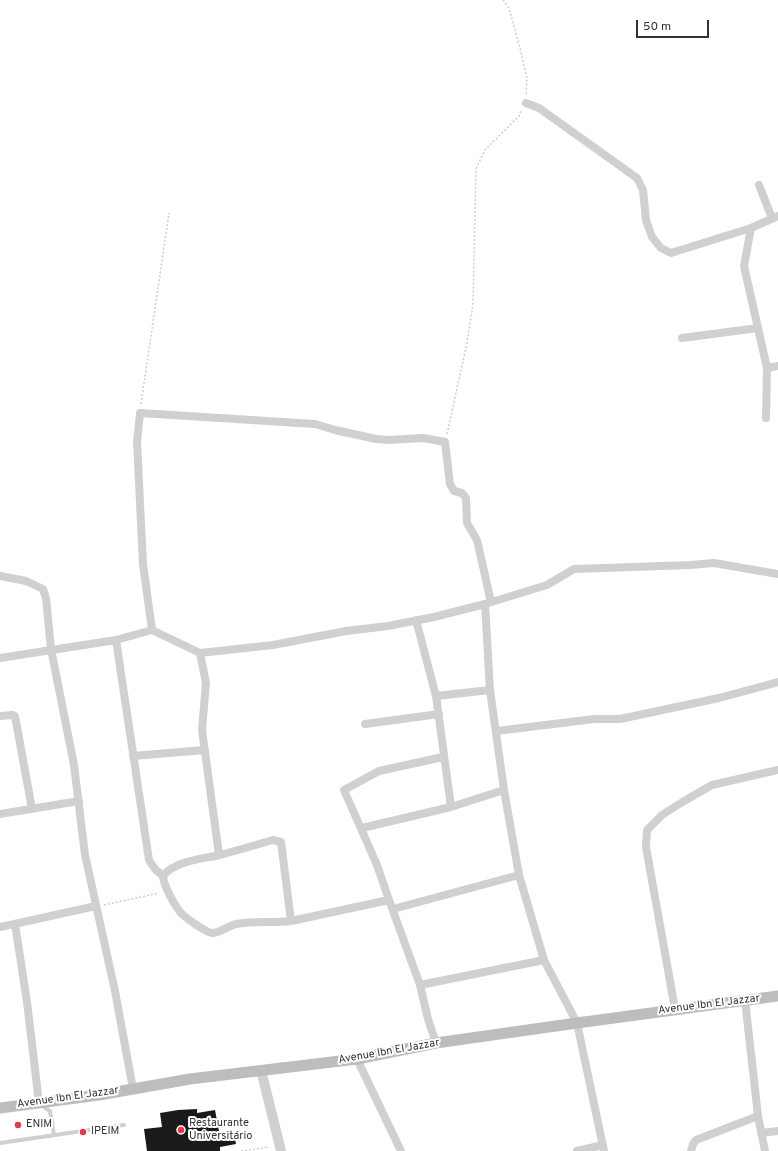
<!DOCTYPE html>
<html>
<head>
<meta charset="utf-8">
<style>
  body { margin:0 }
  #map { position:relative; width:778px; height:1151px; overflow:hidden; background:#fff; font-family:Overpass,sans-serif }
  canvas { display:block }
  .scale { position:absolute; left:636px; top:20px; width:73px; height:18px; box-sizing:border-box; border:2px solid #333; border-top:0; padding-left:5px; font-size:12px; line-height:14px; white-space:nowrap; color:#333; -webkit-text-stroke:3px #fff; paint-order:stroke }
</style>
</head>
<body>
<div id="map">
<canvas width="778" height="1151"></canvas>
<div class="scale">50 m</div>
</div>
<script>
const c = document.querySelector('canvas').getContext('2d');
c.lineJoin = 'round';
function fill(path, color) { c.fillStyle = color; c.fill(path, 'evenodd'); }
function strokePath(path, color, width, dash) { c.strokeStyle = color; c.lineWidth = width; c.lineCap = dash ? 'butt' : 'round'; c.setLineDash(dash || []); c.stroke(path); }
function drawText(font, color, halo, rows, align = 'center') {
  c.font = font + ' Overpass,sans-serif'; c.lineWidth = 4; c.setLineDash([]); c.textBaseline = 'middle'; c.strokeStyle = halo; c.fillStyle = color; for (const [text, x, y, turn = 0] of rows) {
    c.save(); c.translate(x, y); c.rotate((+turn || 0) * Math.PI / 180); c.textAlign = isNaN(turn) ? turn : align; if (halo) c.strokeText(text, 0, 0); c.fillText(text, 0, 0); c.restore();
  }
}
const building = new Path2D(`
  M197,1109V1113L215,1110L219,1131L234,1133L236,1144L220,1147V1151H147L144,1129L162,1127L160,1113L178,1110Z`);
const path = new Path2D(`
  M503,0L509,8L520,48L527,79L526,95
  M141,404L169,213
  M447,434L467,343L473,304L476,169L485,150L519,116L521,111
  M104,905L159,893
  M241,1151L269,1147`);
const service = new Path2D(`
  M41,1105L50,1111L54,1135
  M0,1143L124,1125`);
const minor = new Path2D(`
  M526,103L539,108L637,178L643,190L646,220L652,237L661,248L671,253L751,228L778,216
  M759,185L772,218
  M751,228L744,266L767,368L766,418
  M682,338L758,328
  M767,368L778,366
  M0,576L26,581L43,589L46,598L51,649L74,765L85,855L115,991L133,1089
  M485,604L490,690L504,790L519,875L544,960L577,1023L604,1151
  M416,620L436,696
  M152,630L143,564L137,442L140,413L315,424L335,430L376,439L389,440L423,438L445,442L450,484L454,491L462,493L466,498L467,523L477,540L491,602
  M116,640L149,860L155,869L163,876
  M200,653L273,645L346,631L388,626L434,617L485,604L547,585L574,569L690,565L714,563L778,574
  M0,658L116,640L152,630L200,653L206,683L202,730L219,855
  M0,716L13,715L15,716L32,809
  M365,724L439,714
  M497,731L594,719H620L719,698L778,682
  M133,756L205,750
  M451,807L436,696L490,690
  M0,814L79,801
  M362,828L451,807L504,790
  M393,909L519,875
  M291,921L281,842L273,840C256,845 238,850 220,855C202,859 174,861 163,876C163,885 176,908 182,914C186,918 208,934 213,933C221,932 228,926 236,924C254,921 273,923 291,921L389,900
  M15,924L27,1002L39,1103
  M0,927L96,906
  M420,985L544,960
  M745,1000L758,1116L765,1151
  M675,1009L646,847L647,830L662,815L684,801L712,785L778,770
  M436,1043L428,1019L420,985L389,900L377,865L344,790L379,771L443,757
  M357,1059L401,1151
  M761,1133L778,1131
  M577,1151L603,1145
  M691,1151L693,1144L696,1140L758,1116`);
const tertiary = new Path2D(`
  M261,1070L281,1151`);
const secondary = new Path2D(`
  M0,1108L99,1095L190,1079L357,1059L436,1043L577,1023L778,996`);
const markers = [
  [18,1125,4,"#e63946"],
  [181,1130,4,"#e63946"],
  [83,1132,4,"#e63946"]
];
const streetNames = [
  ["Avenue Ibn El Jazzar",709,1005,-7],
  ["Avenue Ibn El Jazzar",389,1052,-10],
  ["Avenue Ibn El Jazzar",68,1098,-8]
];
const poiNames = [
  ["Restaurante",189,1124],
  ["Universitário",189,1137],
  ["ENIM",26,1125],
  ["IPEIM",91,1132]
];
fill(building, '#1a1a1a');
strokePath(path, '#cdcdcd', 1.5, [2, 2]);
strokePath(service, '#d0d0d0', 4);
strokePath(minor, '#d0d0d0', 8);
strokePath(tertiary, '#d0d0d0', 10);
strokePath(secondary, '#bdbdbd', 11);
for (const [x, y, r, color] of markers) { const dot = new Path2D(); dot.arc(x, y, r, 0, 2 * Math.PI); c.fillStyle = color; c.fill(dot); strokePath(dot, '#fff', 1.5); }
drawText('11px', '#333', '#fff', streetNames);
drawText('11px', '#333', '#fff', poiNames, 'left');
</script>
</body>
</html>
